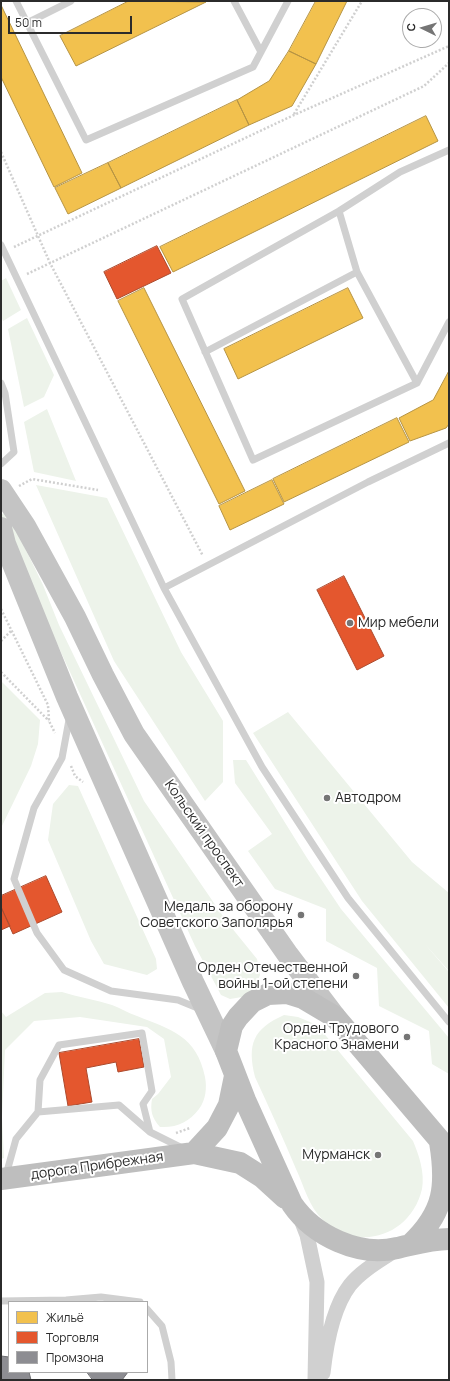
<!DOCTYPE html>
<html>
<head>
<meta charset="utf-8">
<style>
  body { margin:0 }
  #map { position:relative; width:450px; height:1381px; overflow:hidden; background:#fff; font-family:Manrope,sans-serif }
  canvas { display:block }
  .frame { position:absolute; inset:0; border:2px solid #2b2b2b; pointer-events:none }
  .legend { position:absolute; left:8px; top:1301px; width:140px; height:72px; box-sizing:border-box; background:#fff; border:1px solid #aaa; margin:0; padding:5px 7px; list-style:none; font-size:12px; color:#2b2b2b }
  .legend li { display:flex; align-items:center; gap:8px; height:20px }
  .legend b { width:20px; border:1px solid #aaa }
  .north { position:absolute; left:402px; top:8px; width:40px; height:40px; box-sizing:border-box; background:#fff; border:1px solid #aaa; border-radius:50%; rotate:275deg; font-size:11px; font-weight:700; line-height:16px; text-align:center; color:#2b2b2b }
  .north::after { content:''; display:block; margin:auto; width:14px; height:18px; background:#757575; clip-path:polygon(50% 0,100% 100%,50% 72%,0 100%) }
  .scale { position:absolute; left:8px; top:16px; width:124px; height:18px; box-sizing:border-box; border:2px solid #2b2b2b; border-top:0; padding-left:5px; font-size:12px; line-height:14px; white-space:nowrap; color:#2b2b2b; -webkit-text-stroke:3px #fff; paint-order:stroke }
</style>
</head>
<body>
<div id="map">
<canvas width="450" height="1381"></canvas>
<div class="frame"></div>
<ul class="legend">
<li><b style="height:11px;background:#f2c14e"></b>Жильё</li>
<li><b style="height:11px;background:#e4572e"></b>Торговля</li>
<li><b style="height:11px;background:#8d8d92"></b>Промзона</li>
</ul>
<div class="north">С</div>
<div class="scale">50 m</div>
</div>
<script>
const c = document.querySelector('canvas').getContext('2d');
c.lineJoin = 'round';
function fill(path, color) { c.fillStyle = color; c.fill(path, 'evenodd'); }
function strokePath(path, color, width, dash) { c.strokeStyle = color; c.lineWidth = width; c.lineCap = dash ? 'butt' : 'round'; c.setLineDash(dash || []); c.stroke(path); }
function drawText(font, color, halo, rows, align = 'center') {
  c.font = font + ' Manrope,sans-serif'; c.lineWidth = 4; c.setLineDash([]); c.textBaseline = 'middle'; c.strokeStyle = halo; c.fillStyle = color; for (const [text, x, y, turn = 0] of rows) {
    c.save(); c.translate(x, y); c.rotate((+turn || 0) * Math.PI / 180); c.textAlign = isNaN(turn) ? turn : align; if (halo) c.strokeText(text, 0, 0); c.fillText(text, 0, 0); c.restore();
  }
}
const green = new Path2D(`
  M6,278L21,310L3,321L1,317V281Z
  M27,318L54,375L44,397L24,407L8,329Z
  M47,409L76,481L34,472L24,422Z
  M36,485L107,498L181,652L223,721V782L205,801L114,661Z
  M7,511L43,585L59,625L144,801L227,922L257,959L260,975L255,988L242,997L230,999L221,995L195,946L33,591L1,515Z
  M1,681L40,720L38,744L31,766L1,828Z
  M288,712L412,862L449,893V971L424,943L449,972V1008L362,901L253,733Z
  M233,760H246L307,858L341,909L449,1038V1074L432,1064L429,1031L379,1006L377,968L326,941V909L275,889L248,851L272,834L235,783Z
  M69,785L78,786L156,959L157,969L147,975L104,964L91,941L48,840L53,804Z
  M62,992C78,997 96,1000 112,1005C120,1008 128,1013 137,1016C170,1029 197,1036 205,1077C207,1087 206,1100 199,1109C189,1122 177,1128 160,1127C152,1118 150,1111 152,1099L158,1094L171,1077L164,1039L147,1027L80,1017L34,1021L5,1050L2,1117L4,1158L1,1159V1011L6,1017L45,993Z
  M284,1015L298,1017L317,1025L413,1141C419,1155 425,1173 422,1189C411,1236 358,1253 323,1220C309,1207 304,1186 296,1169C283,1138 269,1107 255,1077C247,1044 253,1029 284,1015Z`);
const homes = new Path2D(`
  M129,1L206,2L76,66L60,36Z
  M316,1H347L316,64L289,51Z
  M1,5L82,173L54,187L1,77Z
  M289,51L316,64L292,106L249,125L237,100L269,81Z
  M237,100L249,125L121,188L108,163Z
  M426,116L438,141L173,272L160,247Z
  M108,163L121,188L68,214L55,188Z
  M144,288L245,491L219,504L118,301Z
  M348,288L363,318L238,379L224,349Z
  M449,371V424L446,428L410,441L399,418L433,400Z
  M397,418L409,442L284,502L273,479Z
  M272,480L284,504L230,530L219,506Z`);
const shops = new Path2D(`
  M157,246L171,273L117,299L104,272Z
  M344,576L384,656L357,670L317,590Z
  M46,876L62,912L13,934L1,907V896Z
  M1,907L10,926L1,930Z
  M139,1039L144,1067L118,1072L116,1062L86,1068L92,1102L68,1106L59,1053Z`);
const industry = new Path2D(`
  M1,1356L9,1357V1372H29L31,1380H1Z
  M87,1372H128L122,1380H93Z`);
const path = new Path2D(`
  M294,114L362,1
  M1,152L50,263L203,556
  M14,247L294,115L449,46
  M27,274L424,86L449,63
  M19,486L32,479L98,490
  M1,609L48,705L49,721L55,733
  M1,641L11,631
  M1,672L49,721
  M71,766L75,776L83,782
  M176,1133L190,1128`);
const lane = new Path2D(`
  M16,1L86,140L253,67L288,1
  M234,1L261,52
  M27,23L71,1
  M449,150L400,172L339,211L182,299L253,460L417,383L449,322
  M339,211L357,272L417,383
  M1,245L164,588L262,767L348,898L449,1022
  M205,352L357,272
  M1,383L5,393L14,452L1,464
  M164,588L368,482L449,443
  M69,720L62,758L34,808L14,879L37,933L64,970L111,991L178,1000L200,1009
  M38,1112L119,1105L150,1132L184,1149
  M6,1175L16,1139L38,1112L40,1080L59,1045L142,1033L152,1091L143,1104L150,1132
  M1,1301L66,1300L101,1297L140,1302
  M147,1309L162,1326L171,1362L172,1380`);
const street = new Path2D(`
  M300,1217L307,1235L317,1282L315,1380
  M323,1373C326,1346 333,1307 350,1285C362,1270 381,1260 397,1249`);
const primary = new Path2D(`
  M1,490L25,526L75,617L103,675L134,734L288,955L335,1017
  M1,528L5,544L67,697L193,982L226,1051`);
const highway = new Path2D(`
  M449,1151L335,1017L303,998L287,993L268,994L252,1002L238,1017L232,1026L226,1051L245,1100L292,1204C314,1236 359,1257 397,1248C415,1244 431,1239 449,1239
  M194,1153L217,1128L229,1105L235,1076
  M1,1179L194,1153L240,1163L262,1177L285,1198
  M411,1244C445,1212 447,1185 440,1142`);
const markers = [
  [350,623,4,"#757575"],
  [327,798,4,"#757575"],
  [301,915,4,"#757575"],
  [356,976,4,"#757575"],
  [407,1037,4,"#757575"],
  [378,1155,4,"#757575"]
];
const poiNames = [
  ["Мир мебели",358,623,"left"],
  ["Автодром",335,798,"left"],
  ["Медаль за оборону",293,907],
  ["Советского Заполярья",293,923],
  ["Орден Отечественной",348,968],
  ["войны 1-ой степени",348,984],
  ["Орден Трудового",399,1029],
  ["Красного Знамени",399,1045],
  ["Мурманск",370,1155]
];
const streetNames = [
  ["Кольский проспект",204,834,55],
  ["дорога Прибрежная",97,1166,-8]
];
fill(green, '#edf3ea');
fill(homes, '#f2c14e');
strokePath(homes, '#b69444', 1);
fill(shops, '#e4572e');
strokePath(shops, '#ac4a2d', 1);
fill(industry, '#8d8d92');
strokePath(industry, '#707073', 1);
strokePath(path, '#d0d0d0', 2.5, [2, 2]);
strokePath(lane, '#d0d0d0', 7);
strokePath(street, '#d0d0d0', 15);
strokePath(primary, '#c4c4c4', 22);
strokePath(highway, '#bebebe', 22);
for (const [x, y, r, color] of markers) { const dot = new Path2D(); dot.arc(x, y, r, 0, 2 * Math.PI); c.fillStyle = color; c.fill(dot); strokePath(dot, '#fff', 1.5); }
drawText('14px', '#2b2b2b', '#fff', poiNames, 'right');
drawText('14px', '#2b2b2b', '#fff', streetNames);
</script>
</body>
</html>
